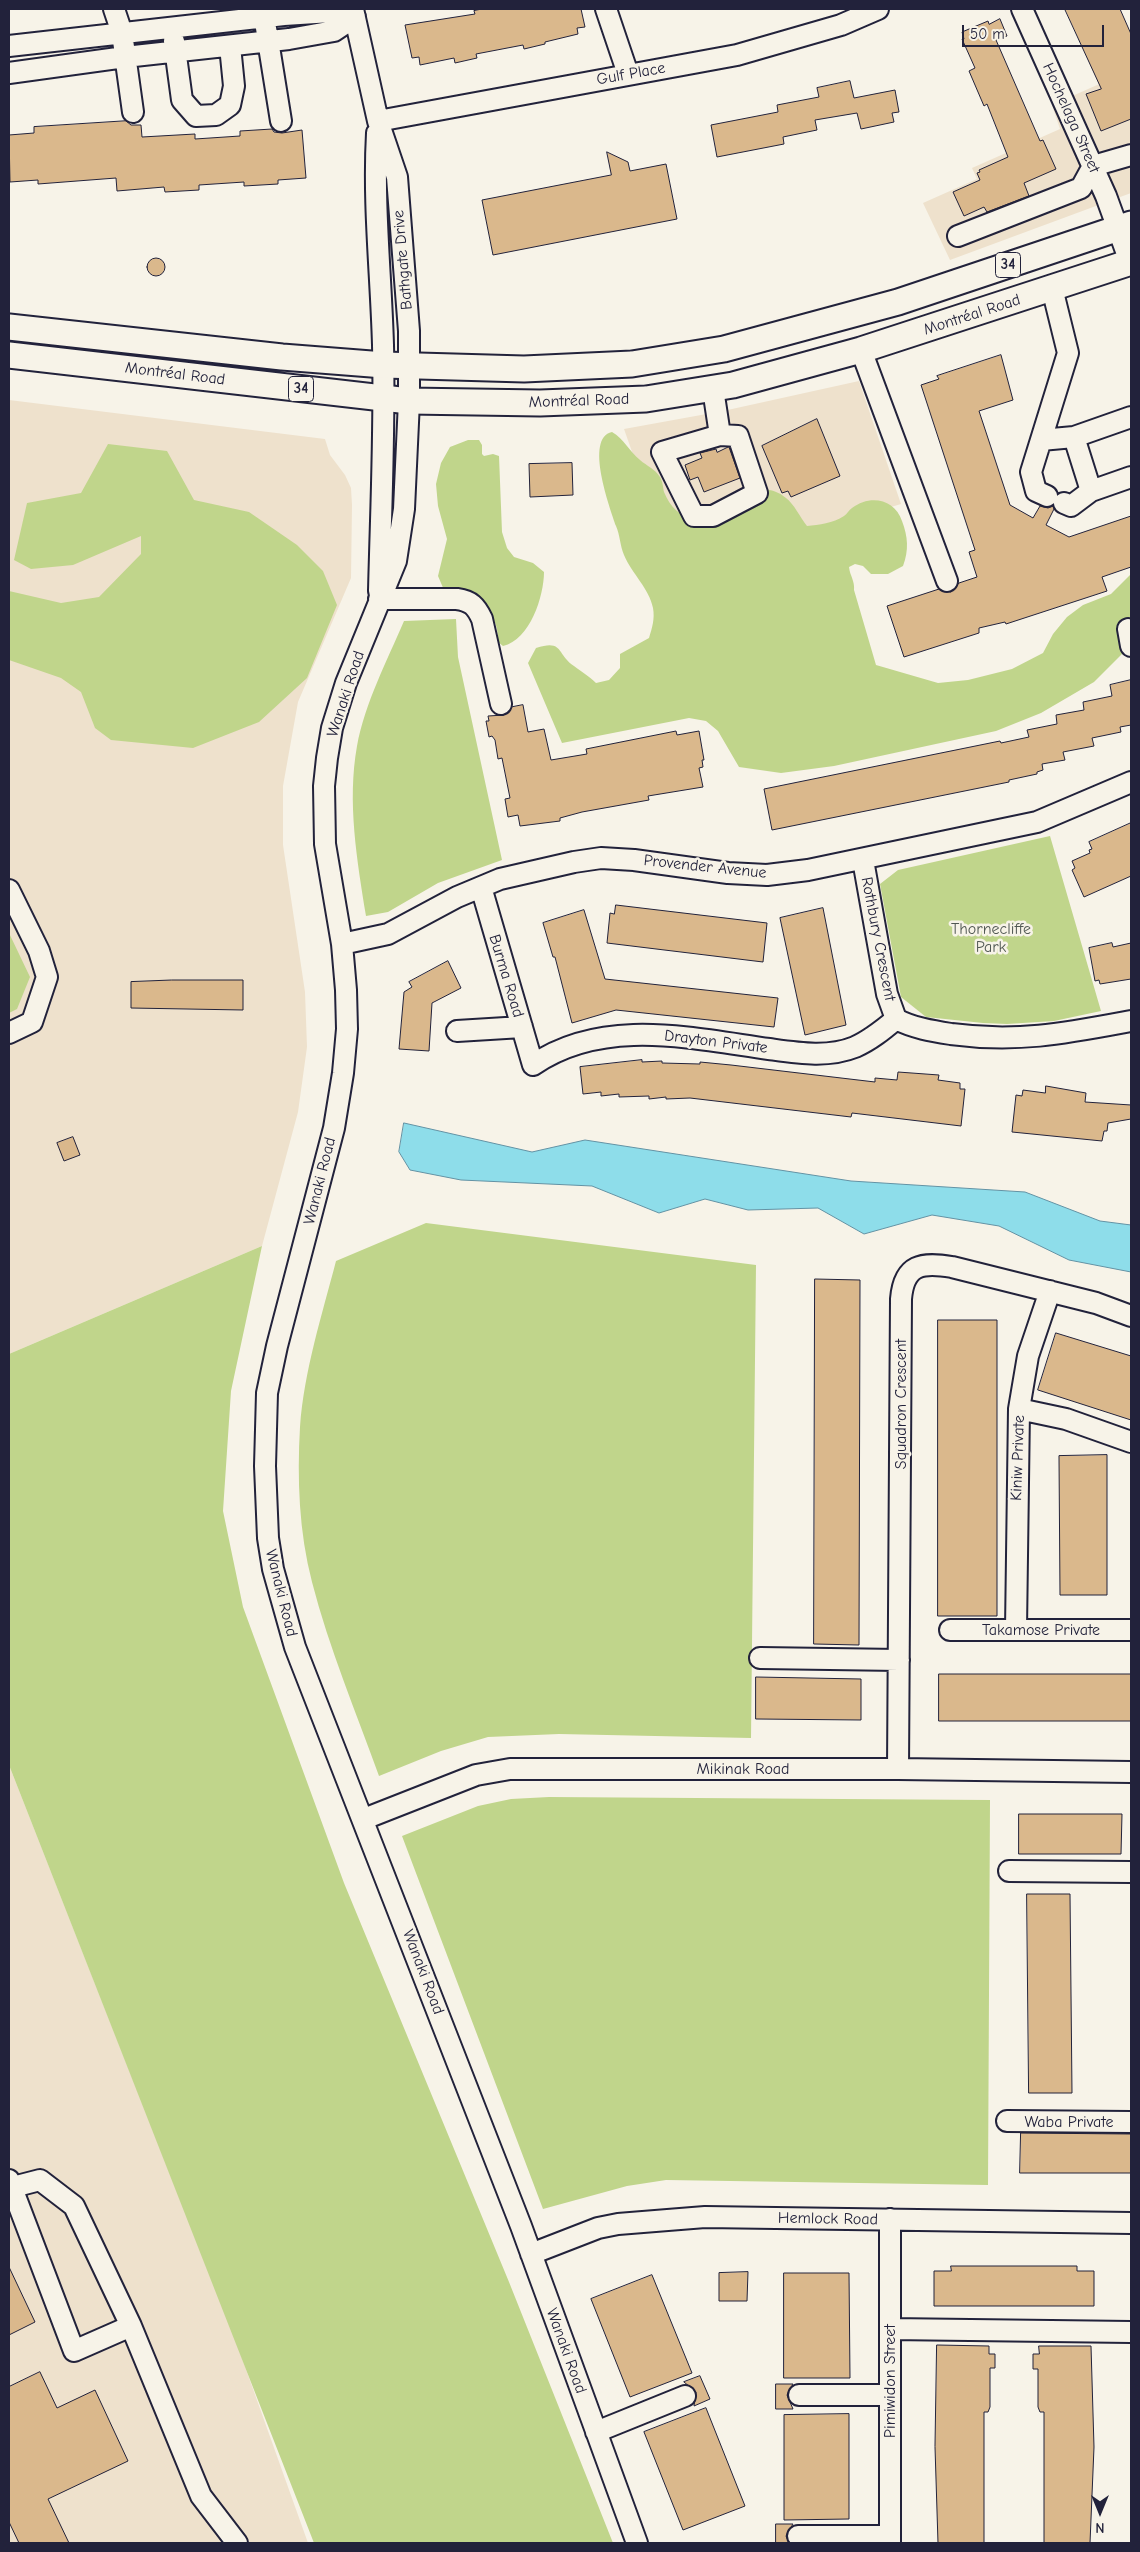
<!DOCTYPE html>
<html>
<head>
<meta charset="utf-8">
<style>
  body { margin:0 }
  #map { position:relative; width:1140px; height:2552px; overflow:hidden; background:#f7f3e8; font-family:"Comic Neue",sans-serif }
  canvas { display:block }
  .frame { position:absolute; inset:0; border:10px solid #22223b; pointer-events:none }
  .north { position:absolute; left:1075px; top:2487px; width:50px; height:50px; -webkit-text-stroke:4px #f7f3e8; paint-order:stroke; rotate:180deg; font-size:14px; font-weight:700; line-height:20px; text-align:center; color:#22223b }
  .north::after { content:''; display:block; margin:auto; width:18px; height:22px; background:#22223b; clip-path:polygon(50% 0,100% 100%,50% 72%,0 100%) }
  .scale { position:absolute; left:962px; top:25px; width:142px; height:22px; box-sizing:border-box; border:2px solid #22223b; border-top:0; padding-left:6px; font-size:15px; line-height:18px; white-space:nowrap; color:#22223b; -webkit-text-stroke:4px #f7f3e8; paint-order:stroke }
</style>
</head>
<body>
<div id="map">
<canvas width="1140" height="2552"></canvas>
<div class="frame"></div>
<div class="north">N</div>
<div class="scale">50 m</div>
</div>
<script>
const c = document.querySelector('canvas').getContext('2d');
c.lineJoin = 'round';
function fill(path, color) { c.fillStyle = color; c.fill(path, 'evenodd'); }
function strokePath(path, color, width, dash) { c.strokeStyle = color; c.lineWidth = width; c.lineCap = dash ? 'butt' : 'round'; c.setLineDash(dash || []); c.stroke(path); }
function drawText(font, color, halo, rows, align = 'center') {
  c.font = font + ' "Comic Neue",sans-serif'; c.lineWidth = 5; c.setLineDash([]); c.textBaseline = 'middle'; c.strokeStyle = halo; c.fillStyle = color; for (const [text, x, y, turn = 0] of rows) {
    c.save(); c.translate(x, y); c.rotate((+turn || 0) * Math.PI / 180); c.textAlign = isNaN(turn) ? turn : align; if (halo) c.strokeText(text, 0, 0); c.fillText(text, 0, 0); c.restore();
  }
}
const built = new Path2D(`
  M1131,70V193L950,260L923,203L977,179L972,168L1060,129L1052,105Z
  M859,381L901,504L808,532L662,537L624,429L723,411Z
  M9,400L325,439L330,455L345,475L351,488L352,505L351,578L298,702L283,786V845L305,992L307,1047L298,1112L262,1246L9,1354Z
  M9,1765L238,2347L308,2543H9Z`);
const green = new Path2D(`
  M612,432C624,439 629,451 640,460C647,466 655,469 660,477C663,482 663,488 664,492C670,507 680,516 695,521C720,507 758,474 786,498C794,504 800,517 807,526C819,525 833,523 844,516C847,514 849,510 852,508C870,494 895,499 902,521C908,537 909,550 903,566L888,574H871L863,566L855,564L849,567C850,576 855,581 854,590L876,665L938,683L968,680L1012,669L1043,653L1053,634L1067,617L1083,605L1111,594L1131,574V645L1094,682L1041,713L996,731L834,766L781,773L739,767L718,731L706,721L689,718L562,743L528,663L536,648C564,639 556,654 574,666C582,672 589,676 596,683L609,680L620,668V654L649,638C652,628 655,619 653,608C649,588 632,574 624,555C620,546 620,535 616,526C610,508 584,438 612,432Z
  M468,440H479L482,445V454L484,456L493,454L499,456L502,532L507,548L514,557L533,563L544,572C544,596 530,640 503,646L498,642C499,605 473,602 444,590L438,576L447,539L438,506L436,484L441,463L450,447Z
  M108,444L167,451L194,500L249,512L297,545L323,571L337,605L307,678L259,722L193,748L111,740L95,728L81,692L61,678L9,660V591L61,603L99,597L141,554V536L73,565L31,569L14,560L27,503L81,493Z
  M456,619L458,657L502,860L438,883L388,912L366,916C357,860 347,802 357,746C365,703 387,661 404,621Z
  M1050,836L1101,1011L1054,1021L1007,1024L983,1023L926,1017L901,997L880,884L898,870Z
  M9,933L30,977L17,1009L9,1013Z
  M426,1223L756,1265L751,1738L559,1734L488,1737L441,1751L379,1776C356,1712 329,1648 312,1582C299,1532 297,1479 300,1427C304,1371 322,1315 336,1261Z
  M262,1246L231,1391L223,1511L243,1607L344,1883L509,2282L613,2543H314L9,1765V1354Z
  M549,1797L990,1800L988,2185L666,2180L627,2186L543,2209L402,1836L478,1806L511,1799Z`);
const water = new Path2D(`
  M404,1123L532,1152L585,1140L851,1181L1025,1192L1100,1221L1131,1225V1272L1069,1260L999,1226L932,1215L864,1234L818,1208L748,1210L705,1199L659,1213L592,1186L461,1180L410,1170L399,1152Z`);
const building = new Path2D(`
  M482,9H581L585,27L577,28L578,34L545,42V44L524,49L523,45L476,54L477,58L455,63L454,58L420,65L419,57L412,58L405,25L475,14L474,11Z
  M1065,9H1120L1131,34V119L1101,131L1086,94L1101,89Z
  M1000,19L1007,36L996,40L1040,141L1043,140L1056,169L1024,183L1029,196L987,212L984,207L964,216L953,192L980,180L977,173L980,172L979,170L1008,157L987,104L984,106L969,71L975,68L962,39H964L962,32L988,21L989,24Z
  M850,81L854,98L895,90L899,112L892,113L894,122L861,129L857,113L815,120L817,130L783,137L784,144L717,157L711,125L778,112L777,105L819,97L817,88Z
  M126,121L131,125H141L142,137L195,134V139L240,136V131L272,129L274,132L282,133L302,130L306,178L278,180V184L244,186V182L199,185V190L165,192L164,187L117,191L116,178L38,184V180L10,182L9,135L34,133V127Z
  M607,152L628,162L630,171L666,164L677,219L493,255L482,200L611,175Z
  M147 267a9 9 0 1 1 18 0a9 9 0 1 1-18 0Z
  M1001,355L1013,400L979,411L1010,505L1033,518L1040,506L1048,508L1053,506L1054,509L1046,525L1069,537L1131,516V567L1102,577L1107,591L1006,624L1005,622L979,628V633L904,657L887,606L939,589L951,592L959,583L977,577L969,552L975,550L921,385L939,379L937,376Z
  M817,419L840,476L791,497L788,491L782,493L762,446Z
  M729,447L740,478L704,492L698,477L690,480L685,465L702,458L700,453L716,449L717,452Z
  M572,463L573,495L530,497L529,464Z
  M1131,680V725L1120,727L1121,732L1092,738L1094,746L1063,752L1065,760L1042,764L1043,770L1037,772V774L1009,780V782L772,830L764,789L1000,741L1001,743L1029,737L1027,730L1057,724L1056,715L1084,710L1083,702L1112,696L1110,685Z
  M523,705L528,732L544,729L551,760L587,754L586,749L676,731L677,735L699,731L704,760H702L703,767L699,768L703,787L648,796L649,800L582,812L560,818V821L520,826L518,815L508,817L505,799L510,798L502,758L498,759L495,740L492,736L489,737L486,721H489L488,716L504,715L512,707Z
  M1131,823V876L1084,897L1072,870L1075,868L1072,861L1090,853L1089,850L1092,849L1089,842Z
  M616,905L767,923L763,962L607,943L610,913L614,914Z
  M823,908L846,1025L805,1035L780,918Z
  M584,910L605,979L778,998L774,1027L616,1010L572,1023L555,957H553L543,923Z
  M1112,943L1113,947L1131,943V979L1100,984L1099,980L1095,981L1089,948Z
  M448,961L461,988L432,1003L429,1051L399,1049L404,992L412,987L409,982Z
  M172,980H243V1010L131,1008V982Z
  M642,1060V1062L662,1061V1063L700,1064V1062L731,1065L875,1082V1078L897,1080L898,1072L939,1075L938,1080L960,1083V1089H965L961,1126L852,1113L851,1117L690,1098L666,1099V1097L649,1099V1096L619,1097V1094L601,1096V1092L583,1094L580,1067Z
  M1046,1086L1086,1093L1085,1102L1131,1105V1119L1108,1123L1107,1131H1104L1102,1141L1012,1132L1016,1095L1022,1096L1023,1090L1045,1093Z
  M73,1137L80,1155L64,1161L57,1143Z
  M815,1279L860,1280L859,1645L814,1644Z
  M938,1320H997V1616H938Z
  M1056,1333L1131,1356V1420L1038,1390Z
  M1107,1455V1595H1060L1059,1456Z
  M939,1674H1131V1721H939Z
  M756,1677L861,1679V1720L756,1719Z
  M1019,1814H1122L1121,1854H1019Z
  M1027,1894H1070L1072,2093H1029Z
  M1021,2133L1131,2134V2173H1020Z
  M951,2266H1077V2271H1094V2306H934V2271H951Z
  M9,2267L35,2322L9,2335Z
  M748,2272L747,2301H719V2273Z
  M784,2273H849L850,2378H784Z
  M652,2275L692,2373L630,2397L591,2299Z
  M937,2345L989,2346V2354H995V2368H990V2407L988,2412H984V2543H938L935,2447Z
  M1039,2346H1091L1094,2447L1090,2543H1044V2412H1040L1038,2407V2369H1033V2354H1039Z
  M40,2372L57,2408L95,2390L128,2461L48,2499L69,2543H19L9,2522V2387Z
  M700,2376L710,2399L694,2406L696,2392L684,2382Z
  M776,2384H793L787,2395L793,2409H776Z
  M706,2408L745,2506L683,2530L644,2432Z
  M849,2414V2519L784,2520V2415Z
  M776,2524H793L786,2536L789,2543H776Z`);
const minor = new Path2D(`
  M114,9L122,33L133,112
  M353,9L378,121L397,177L409,331V401L404,509L396,561L346,683L332,728L327,758L324,786L325,844L342,944L346,990L347,1029L343,1073L334,1128L277,1346L267,1393L265,1466L268,1538L273,1569L295,1647L521,2226L637,2543
  M606,9L628,74
  M1022,9L1106,196L1130,262
  M266,28L281,121
  M174,41L182,100L196,116L216,115L230,105L234,86L230,46
  M9,46L284,15L331,12L355,17
  M9,73L125,57L289,39L334,31L355,17
  M378,121L737,55L841,25L878,9
  M377,133C373,204 381,274 383,345C385,427 381,509 379,591
  M958,236L1081,188L1093,166L1131,155
  M861,350L947,581
  M713,389L720,435L662,452L694,516H713L757,493L738,436L720,435
  M1074,437L1131,417
  M1041,440L1074,437L1091,491L1071,506L1064,503
  M1091,491L1131,477
  M1047,496L1036,491L1031,472L1068,353L1052,288
  M379,599H457C471,601 476,606 482,619L501,704
  M1128,629L1131,646
  M863,860L887,994L896,1019C913,1028 932,1031 951,1034C1018,1043 1067,1033 1131,1021
  M481,887L533,1065C603,1017 690,1038 769,1049C798,1053 828,1058 855,1047C871,1040 884,1029 896,1019
  M9,890L39,951L47,977L32,1022L9,1033
  M342,944L388,934L457,897L500,879L574,862L601,858L634,860L728,873L767,875L808,870L1037,822L1131,782
  M457,1031L522,1027
  M1019,1409L1066,1419L1131,1442
  M1016,1629L1019,1409L1028,1356L1050,1291
  M950,1630H1131
  M760,1658L899,1660
  M898,1769L901,1299C904,1264 922,1262 952,1267L1096,1303L1131,1316
  M364,1819L476,1775L510,1769H898L1131,1772
  M1009,1871L1131,1872
  M1007,2121L1131,2122
  M9,2180L74,2351L131,2326
  M9,2188L40,2180L74,2206L131,2326L201,2496L237,2543
  M531,2254L598,2228L618,2224L705,2217L1131,2223
  M890,2329L1131,2332
  M799,2395H890
  M596,2432L685,2396
  M798,2536H890
  M890,2543V2219`);
const major = new Path2D(`
  M9,327L282,357L384,365L524,369L632,364L724,349L898,302L1131,224
  M9,355L409,401L540,403L646,399L733,385L861,350L1131,262`);
const shields = [
  [1008,265,25],
  [301,389,25]
];
const shieldNames = [
  ["34",1008,265],
  ["34",301,389]
];
const streetNames = [
  ["Gulf Place",631,74,-10],
  ["Hochelaga Street",1071,118,66],
  ["Bathgate Drive",403,260,-95],
  ["Montréal Road",972,315,-18],
  ["Montréal Road",175,374,7],
  ["Montréal Road",579,401,-2],
  ["Wanaki Road",346,694,-72],
  ["Provender Avenue",705,867,6],
  ["Rothbury Crescent",878,939,79],
  ["Burma Road",506,976,73],
  ["Drayton Private",716,1042,7],
  ["Wanaki Road",320,1181,-76],
  ["Squadron Crescent",901,1404,-90],
  ["Kiniw Private",1018,1458,-88],
  ["Wanaki Road",281,1593,76],
  ["Takamose Private",1041,1630],
  ["Mikinak Road",743,1769],
  ["Wanaki Road",423,1972,69],
  ["Waba Private",1069,2122],
  ["Hemlock Road",828,2219,1],
  ["Wanaki Road",566,2351,70],
  ["Pimiwidon Street",890,2381,-90]
];
const parkNames = [
  ["Thornecliffe",991,929],
  ["Park",991,947]
];
fill(built, '#eee1cc');
fill(green, '#c0d58b');
fill(water, '#8eddea');
strokePath(water, '#6392a4', 1);
fill(building, '#dab88c');
strokePath(building, '#22223b', 1);
strokePath(minor, '#22223b', 24);
strokePath(major, '#22223b', 29);
strokePath(minor, '#f7f3e8', 20);
strokePath(major, '#f7f3e8', 25);
for (const [x, y, w] of shields) { const box = new Path2D(); box.roundRect(x - w / 2, y - 12.5, w, 25, 4); c.fillStyle = '#f7f3e8'; c.fill(box); strokePath(box, '#22223b', 1); }
drawText('bold 15px', '#22223b', null, shieldNames);
drawText('16px', '#22223b', '#f7f3e8', streetNames);
drawText('16px', '#515853', '#f7f3e8', parkNames);
</script>
</body>
</html>
